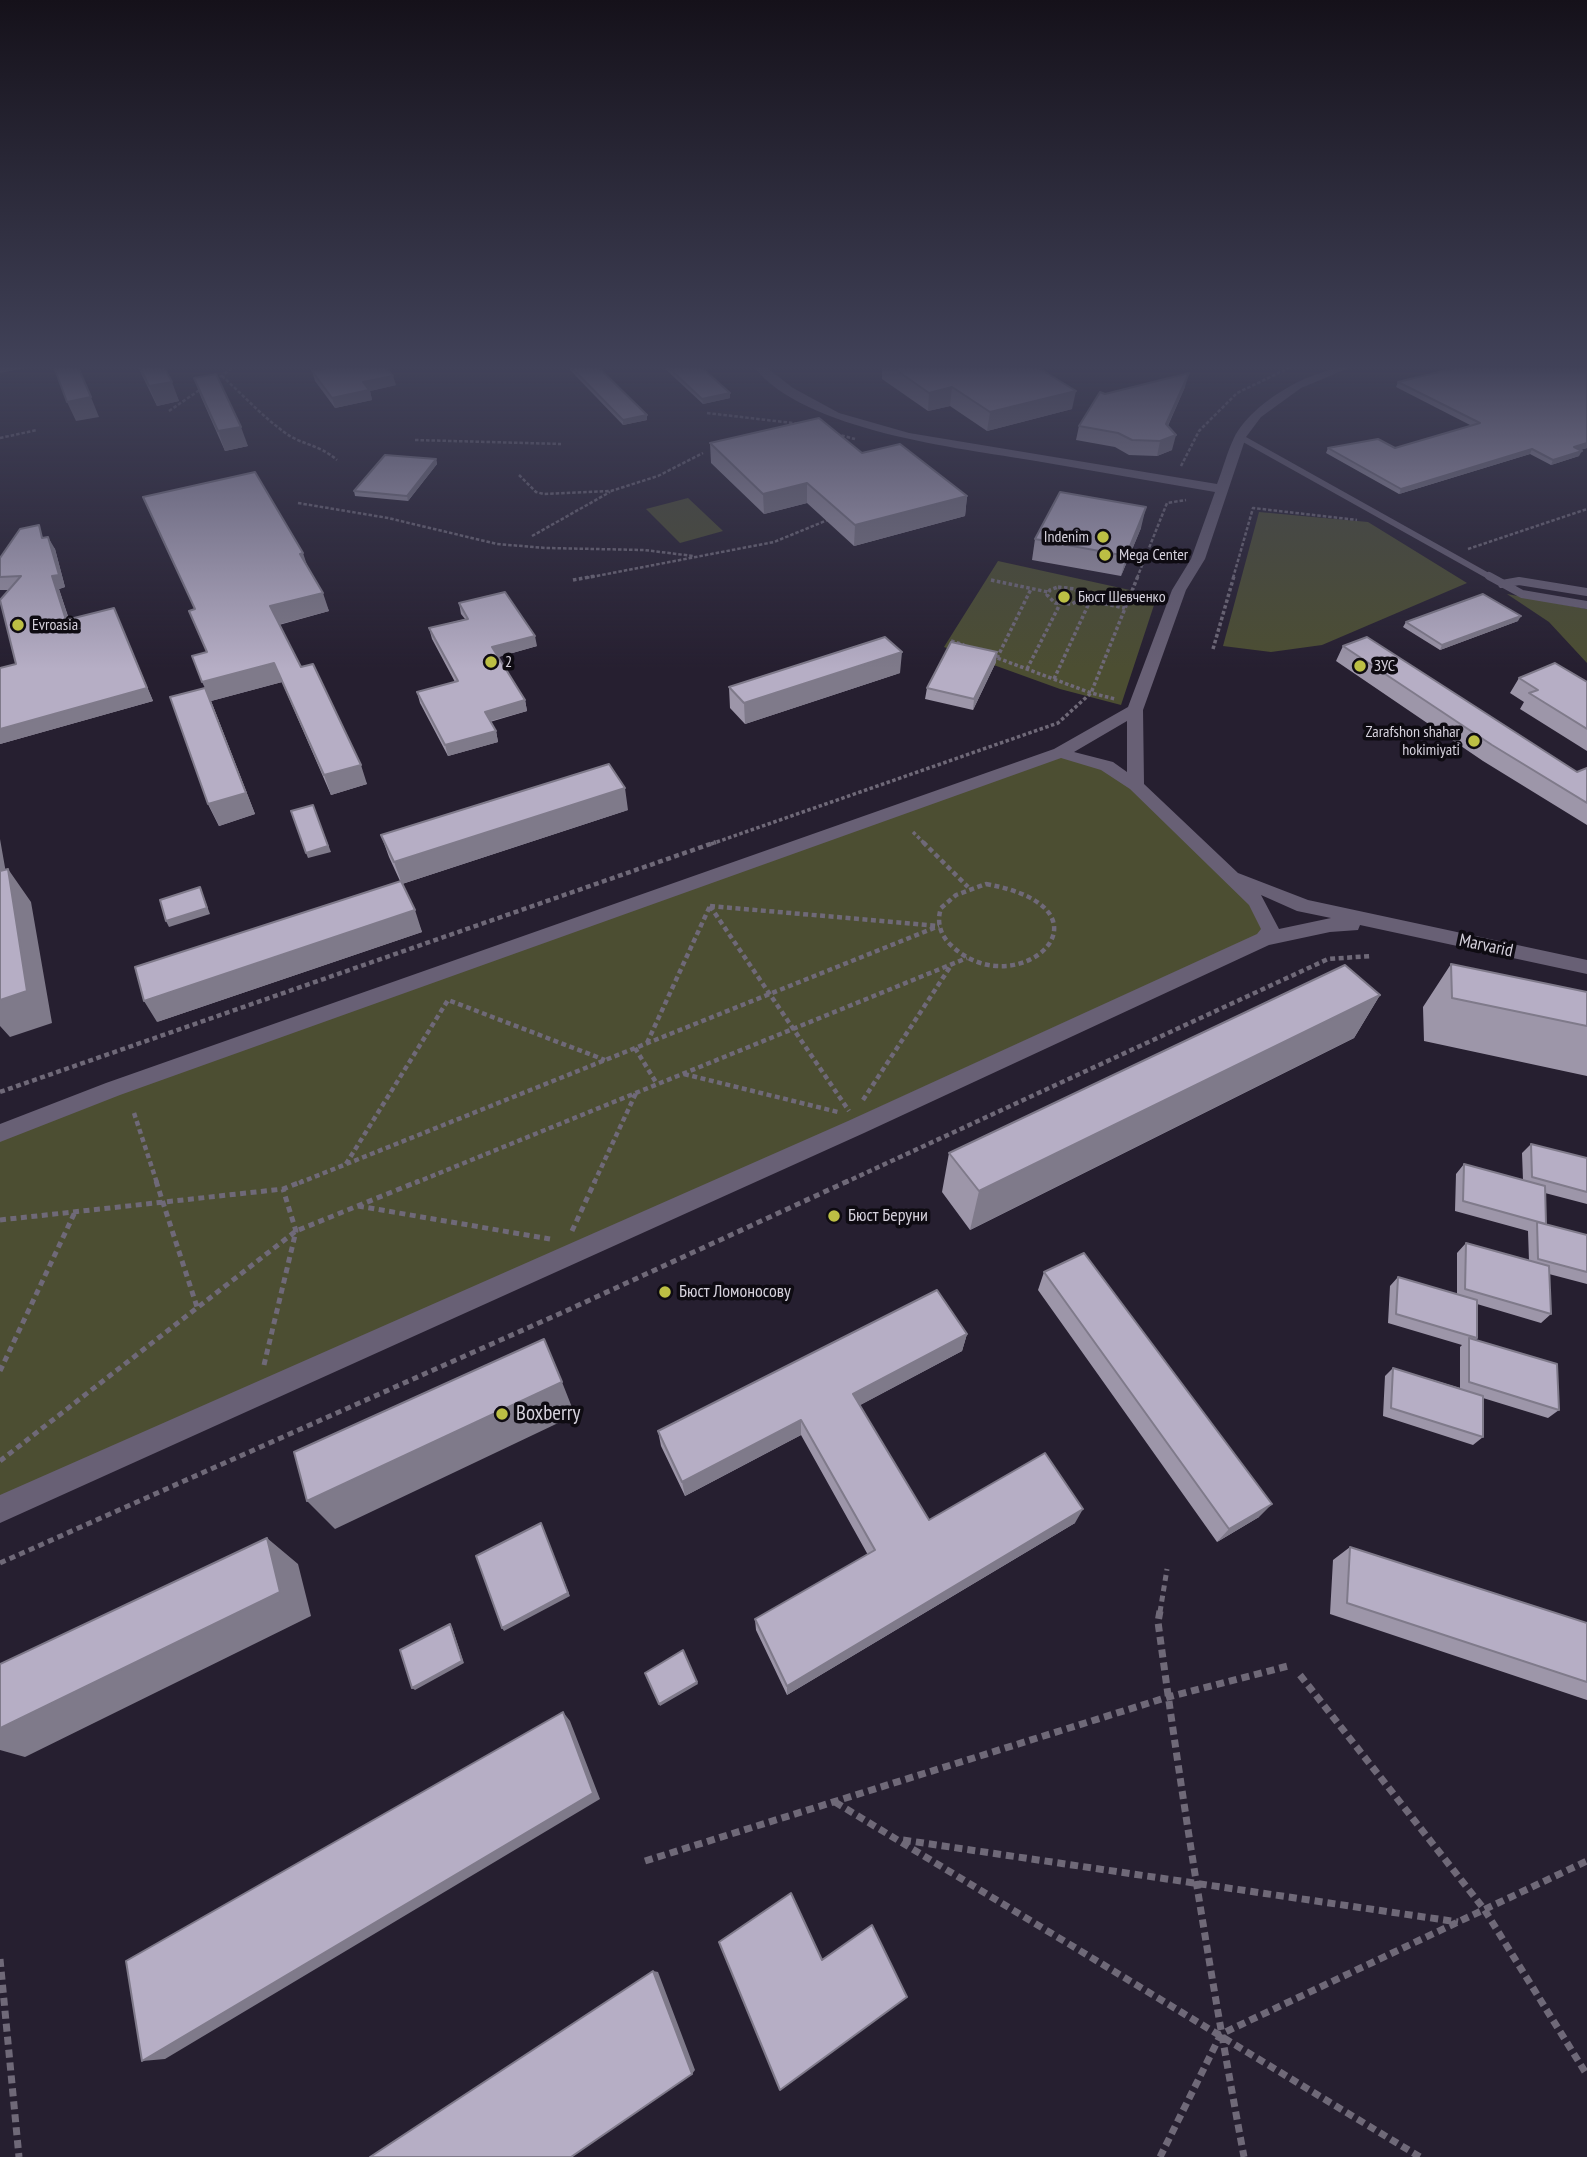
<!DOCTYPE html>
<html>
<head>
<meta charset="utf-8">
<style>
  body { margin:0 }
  canvas { display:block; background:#261f30 }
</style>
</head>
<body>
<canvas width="1587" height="2157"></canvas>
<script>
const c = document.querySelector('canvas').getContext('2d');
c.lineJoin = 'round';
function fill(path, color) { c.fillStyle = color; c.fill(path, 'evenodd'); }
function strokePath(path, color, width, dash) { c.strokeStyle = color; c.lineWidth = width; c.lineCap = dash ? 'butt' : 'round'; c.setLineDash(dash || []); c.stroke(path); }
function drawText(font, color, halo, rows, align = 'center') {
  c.font = font + ' "PT Sans Narrow",sans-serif'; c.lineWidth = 7; c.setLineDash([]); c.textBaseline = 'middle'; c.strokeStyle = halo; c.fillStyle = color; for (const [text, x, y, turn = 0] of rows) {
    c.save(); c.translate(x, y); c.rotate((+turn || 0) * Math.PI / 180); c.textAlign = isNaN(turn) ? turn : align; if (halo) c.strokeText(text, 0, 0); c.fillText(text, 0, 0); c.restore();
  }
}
const green = new Path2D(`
  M688,498L723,531L680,543L646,509Z
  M1259,512L1368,522L1467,583L1322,645L1271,652L1223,646Z
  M998,561L1157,596L1121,705L1060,689L944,647Z
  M1507,594L1587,609V663L1549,622Z
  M1060,753L1107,766L1232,876L1270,929L0,1509V1133Z`);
const pathFar4 = new Path2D(`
  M222,376C242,394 262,416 284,432C303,446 317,443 337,460
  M220,377L234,367
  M169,411L201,389
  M707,413L801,424
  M836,434L855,439
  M0,438L37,430
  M415,440L561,444
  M1181,466L1199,431L1237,393L1291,367
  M519,475L536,492L544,494L611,491L658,476L703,453
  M298,503L388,518L497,544L546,548L644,550L693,556
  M532,536L610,492
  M1468,549L1587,509
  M586,578L774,542L830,519
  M1137,578L1167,503L1186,500
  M1233,578L1253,508L1357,520`);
const pathFar3 = new Path2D(`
  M573,580L595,576
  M991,580L1048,592
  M1058,587L1075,589L1082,598L1072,604L1055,603L1047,595L1050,590Z
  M1081,599L1125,608
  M951,641L964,645
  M1213,649L1234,576
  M992,656L1091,693L1115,699
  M997,658L1031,589
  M1027,669L1060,604
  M1054,679L1090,601
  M913,832L925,844
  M711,844L1058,723L1091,693L1138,576`);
const pathFar2 = new Path2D(`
  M923,842L968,887
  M986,884C1125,909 1019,1007 953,947C941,937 936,923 941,908L956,895Z
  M710,906L849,1111
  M710,906L939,926
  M647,1043L710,906
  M635,1048L657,1084
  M684,1074L838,1112
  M0,1092L716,842
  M863,1100L952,964
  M134,1113L157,1183
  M346,1164L448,1000L605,1060
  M299,1183L939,926
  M415,1183L967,958
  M594,1183L636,1093
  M844,1183L1328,959L1371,956`);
const pathFar1 = new Path2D(`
  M156,1181L197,1307
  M358,1206L550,1239
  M0,1220L283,1189L303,1181
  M572,1231L595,1181
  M264,1365L296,1231L283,1189
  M0,1371L75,1212
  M0,1461L296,1231L419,1181
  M0,1563L568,1310L848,1181
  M1160,1612L1167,1569`);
const path = new Path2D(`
  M1160,1611L1158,1622C1182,1801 1211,1980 1244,2157
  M1300,1675L1484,1909L1587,2075
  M835,1802L1420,2157
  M903,1840L1458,1922
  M645,1861L1168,1697L1288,1666
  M0,1959L19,2157
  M1160,2157L1221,2034L1587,1861`);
const laneFar1 = new Path2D(`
  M1240,437L1492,578`);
const lane = new Path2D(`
  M1489,576L1522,594L1587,605
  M1502,584L1519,581L1587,592`);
const street = new Path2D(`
  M754,367H766L793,388L839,413L909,433L1217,484C1223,469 1227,452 1234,438C1251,403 1313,367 1351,367L1301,388L1261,417L1246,437L1205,559L1186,590L1143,710L1144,784L1238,873L1308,900L1587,960V974L1360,925L1358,930L1330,932L1269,945L864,1133L0,1523V1495L848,1121L1257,934L1261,929L1249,905L1130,789L1101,770L1061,758L120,1095L0,1142V1124L106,1083L1054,749L1128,707L1172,590L1191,559L1215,492C1155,482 1096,471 1036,461C959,448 804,431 754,367ZM1127,721V772L1113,762L1074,752ZM1261,895L1297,911L1331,918L1279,929Z`);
const wall = new Path2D(`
  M138,367H164L179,401L157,406Z
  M570,367H598L647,420L623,425L570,370Z
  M663,367H701L730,398L703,404Z
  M882,367H1037L1072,409L987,431L950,406L928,411L882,379Z
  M1587,367V448L1580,450L1579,456L1551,465L1530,454L1399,494L1326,453L1328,448H1395L1472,426L1396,387L1398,382Z
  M312,371L396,385L370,391L372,400L335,408L315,381Z
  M194,378L248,446L225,451L201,397Z
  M1185,387L1168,426L1172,450L1157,456L1129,455L1115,447L1076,440L1079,426L1105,394Z
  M710,443L862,453L967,496L965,516L854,546L807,503L764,514L711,463Z
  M436,459L437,464L408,501L355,496L354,491Z
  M151,515L308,568L329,611L279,625L301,667L367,784L331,795L282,682L211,701L255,814L219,826L208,804L205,688L207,652L195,609Z
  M1141,528L1121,576L1032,560L1035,539Z
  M45,537L55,549L65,587L59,589L69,619L114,608L153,701L0,744V668L16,664L9,590H0V558Z
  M459,603L537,646L498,657L525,700L527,711L490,722L496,731L498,742L448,756L420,703L417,692L455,682L432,639L429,628L465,619L461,614Z
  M1518,621L1440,650L1403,627L1406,622Z
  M1343,646L1577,772L1587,768V825L1483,761L1336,661Z
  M996,662L973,710L925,699L927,688Z
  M900,673L745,724L730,708L729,687Z
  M1519,678L1587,682V751L1520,709L1524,702L1510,693Z
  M628,810L402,884L422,932L157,1022L400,881L389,857L381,835Z
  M1451,964L1587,992V1076L1424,1041L1423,1007Z
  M1380,995L1354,1038L970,1230L942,1192L949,1153Z
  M1531,1144L1587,1158V1204L1545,1193L1546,1224L1587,1235V1284L1549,1274L1551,1314L1541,1323L1477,1304V1338L1476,1340L1559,1410L1548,1418L1483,1398V1437L1473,1445L1383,1416L1385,1376L1393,1368L1460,1388V1347L1462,1345L1388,1323L1390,1286L1398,1277L1457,1294V1253L1466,1243L1529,1261L1528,1231L1455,1211L1456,1174L1464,1164L1523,1180L1522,1153Z
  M1044,1272L1259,1517L1217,1542L1038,1290Z
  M967,1334L962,1351L860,1405L929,1520L1075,1523L787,1695L756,1630L755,1619L868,1555L801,1435L685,1496L661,1446L658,1431Z
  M1350,1547L1587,1623V1700L1330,1614L1333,1560Z`);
const shadedWall = new Path2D(`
  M0,367H32L0,373Z
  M80,370L99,417L76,421L67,402Z
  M1189,373L1185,387L1162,438L1166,424Z
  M393,376L396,385L370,391L372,400L335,408L332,398L363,382Z
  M172,382L179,401L157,406L149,386Z
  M952,387L950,406L928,411L929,393Z
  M1076,391L1072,409L987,431L990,412Z
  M730,393V398L703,404L702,399Z
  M647,415V420L623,425V420Z
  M241,427L248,446L225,451L218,431Z
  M1176,435L1172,450L1157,456L1160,441Z
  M1587,443V448L1572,452L1574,447Z
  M1532,449L1530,454L1399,494L1401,489Z
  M1582,451L1579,456L1551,465L1553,460Z
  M436,459L437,464L408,501L407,496Z
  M807,483V503L764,514L763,494Z
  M967,496L965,516L854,546L855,525Z
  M1146,507L1141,528L1121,576L1126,556Z
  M48,537L55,549L65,587L59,589L73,633L66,620L52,576Z
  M303,553L309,571L300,554Z
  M323,593L329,611L277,625L270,606Z
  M114,608L153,701L0,744V729Z
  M1521,616L1518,621L1440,650L1442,645Z
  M535,636L537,646L495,658L492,647Z
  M902,652L900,673L745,724L744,703Z
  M997,652L996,662L973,710L974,699Z
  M274,663L282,682L211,701L255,814L219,826L208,804L207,692L202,682Z
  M525,700L527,711L487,722L485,712Z
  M496,731L498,742L448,756L445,745Z
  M361,765L367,784L331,795L324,775Z
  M625,788L628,810L402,884L394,862Z
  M315,811L331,852L308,858L306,853Z
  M0,839L12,907L0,890Z
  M8,869L31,902L52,1023L10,1037L0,1026V1000Z
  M200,887L210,914L169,927L166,921Z
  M415,910L422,932L157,1022L144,1001Z
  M1380,995L1354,1038L970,1230L979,1191Z
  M967,1334L962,1351L851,1410L853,1394Z
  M562,1382L575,1415L335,1529L307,1501Z
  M801,1420V1435L685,1496L682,1482Z
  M1272,1504L1259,1517L1217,1542L1229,1529Z
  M1083,1509L1075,1523L787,1695V1686Z
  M542,1526L570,1596L504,1631L502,1628Z
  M267,1538L298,1564L311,1616L25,1757L0,1750V1728Z
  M450,1624L452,1627L464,1663L415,1690L412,1688Z
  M697,1682L698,1684L660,1706L659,1704Z
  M563,1712L570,1721L600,1799L165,2059L142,2061Z
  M653,1971L658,1972L695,2070L692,2074Z`);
const building = new Path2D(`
  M54,367H78L91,397L67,402Z
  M140,367H164L172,382L149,386Z
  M334,367H386L393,376L363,382L369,390L332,398L312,371Z
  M571,367H598L647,415L623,420Z
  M668,367H701L730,393L702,399Z
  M892,367H1037L1076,391L990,412L952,387L929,393Z
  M1459,367H1587V443L1574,447L1582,451L1553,460L1532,449L1401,489L1328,448L1378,439L1395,448L1480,423L1398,382Z
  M1189,373L1166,424L1176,435L1160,441L1132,440L1118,433L1079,426L1100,392L1105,394Z
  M216,374L241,427L218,431L194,378Z
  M819,418L862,453L900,444L967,496L855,525L807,483L763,494L710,443Z
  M385,455L436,459L407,496L354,491Z
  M255,472L303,553L300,554L323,593L270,606L301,667L313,664L361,765L324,775L274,663L202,682L192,656L207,652L189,611L195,609L143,497Z
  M1060,492L1146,507L1126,556L1035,539Z
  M39,525L42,538L48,537L59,575L52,576L66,620L114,608L147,688L0,729V668L16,664L0,600L21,576L0,577V558L20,529Z
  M505,592L535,636L492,647L525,700L485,712L496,731L445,745L417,692L458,681L429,628L468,619L459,603Z
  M1483,594L1521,616L1442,645L1406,622Z
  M885,637L902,652L744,703L729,687Z
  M1367,637L1577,772L1587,768V803L1492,745L1343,646Z
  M951,642L997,652L974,699L927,688Z
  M1555,663L1587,682V729L1529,693L1538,690L1519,678Z
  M205,688L246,793L208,804L170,697Z
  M609,764L625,788L394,862L381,835Z
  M313,805L328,846L306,853L291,811Z
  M8,869L27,991L0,1000V871Z
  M401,881L415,910L144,1001L135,967Z
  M200,887L207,908L166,921L160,900Z
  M1451,964L1587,992V1026L1452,998Z
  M1345,965L1380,995L979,1191L949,1153Z
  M1531,1144L1587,1158V1192L1532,1177Z
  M1464,1164L1545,1186L1546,1224L1463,1201Z
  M1537,1222L1587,1235V1272L1538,1259Z
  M1466,1243L1549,1266L1551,1314L1465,1289Z
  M1084,1253L1272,1504L1229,1529L1044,1272Z
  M1398,1277L1477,1300V1338L1396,1314Z
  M937,1290L967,1334L853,1394L929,1520L1045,1453L1083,1509L787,1686L755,1619L875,1550L801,1420L682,1482L658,1431Z
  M1469,1338L1557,1364L1559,1410L1469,1382Z
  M544,1339L562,1382L307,1501L294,1452Z
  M1393,1368L1483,1396V1437L1391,1408Z
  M541,1523L568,1593L502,1628L476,1556Z
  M267,1538L280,1592L0,1728V1664Z
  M1350,1547L1587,1623V1682L1347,1603Z
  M450,1624L462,1661L412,1688L400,1650Z
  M683,1650L697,1682L659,1704L645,1673Z
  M563,1712L593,1793L142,2061L126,1961Z
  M791,1893L822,1960L872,1925L907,1997L780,2090L719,1942Z
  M653,1971L692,2074L571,2157H370Z`);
const markers = [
  [1103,537,7,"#bcbf44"],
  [1105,555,7,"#bcbf44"],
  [1064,597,7,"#bcbf44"],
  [18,625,7,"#bcbf44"],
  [491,662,7,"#bcbf44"],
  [1360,666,7,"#bcbf44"],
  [1474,741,7,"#bcbf44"],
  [834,1216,7,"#bcbf44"],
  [665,1292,7,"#bcbf44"],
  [502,1414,7,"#bcbf44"]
];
const farPoinames = [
  ["Indenim",1089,537,"right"],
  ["Mega Center",1119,555],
  ["Бюст Шевченко",1078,597],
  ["Evroasia",32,625],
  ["2",505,662],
  ["ЗУС",1374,666],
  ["Zarafshon shahar",1460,732,"right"],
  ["hokimiyati",1460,750,"right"]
];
const streetNames = [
  ["Marvarid",1486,946,12]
];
const poiNames = [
  ["Бюст Беруни",848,1216],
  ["Бюст Ломоносову",679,1292]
];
const nearPoinames = [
  ["Boxberry",516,1414]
];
fill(green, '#4c4e32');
strokePath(pathFar4, '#6f6978', 2.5, [3.5, 2]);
strokePath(pathFar3, '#6f6978', 3.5, [3.5, 2.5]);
strokePath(pathFar2, '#6f6978', 4.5, [5, 3.5]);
strokePath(pathFar1, '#6f6978', 5, [6, 4.5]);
strokePath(path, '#6f6978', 7, [8, 5]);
strokePath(laneFar1, '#686075', 6);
strokePath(lane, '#686075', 8);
fill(street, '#686075');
fill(wall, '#9d96a9');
fill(shadedWall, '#7f7a8a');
fill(building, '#b6aec5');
strokePath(building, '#7f7a8a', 2);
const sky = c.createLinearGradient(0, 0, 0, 669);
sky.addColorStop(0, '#15111a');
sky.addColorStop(0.55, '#414259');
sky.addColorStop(1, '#41425900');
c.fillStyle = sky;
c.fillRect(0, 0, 1587, 669);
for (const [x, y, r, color] of markers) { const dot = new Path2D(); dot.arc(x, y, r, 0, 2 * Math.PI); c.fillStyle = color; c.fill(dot); strokePath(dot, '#0e0b12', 2.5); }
drawText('16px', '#d6d2dd', '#0e0b12', farPoinames, 'left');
drawText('18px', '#d6d2dd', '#0e0b12', streetNames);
drawText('18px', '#d6d2dd', '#0e0b12', poiNames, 'left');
drawText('21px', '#d6d2dd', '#0e0b12', nearPoinames, 'left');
</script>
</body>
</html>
